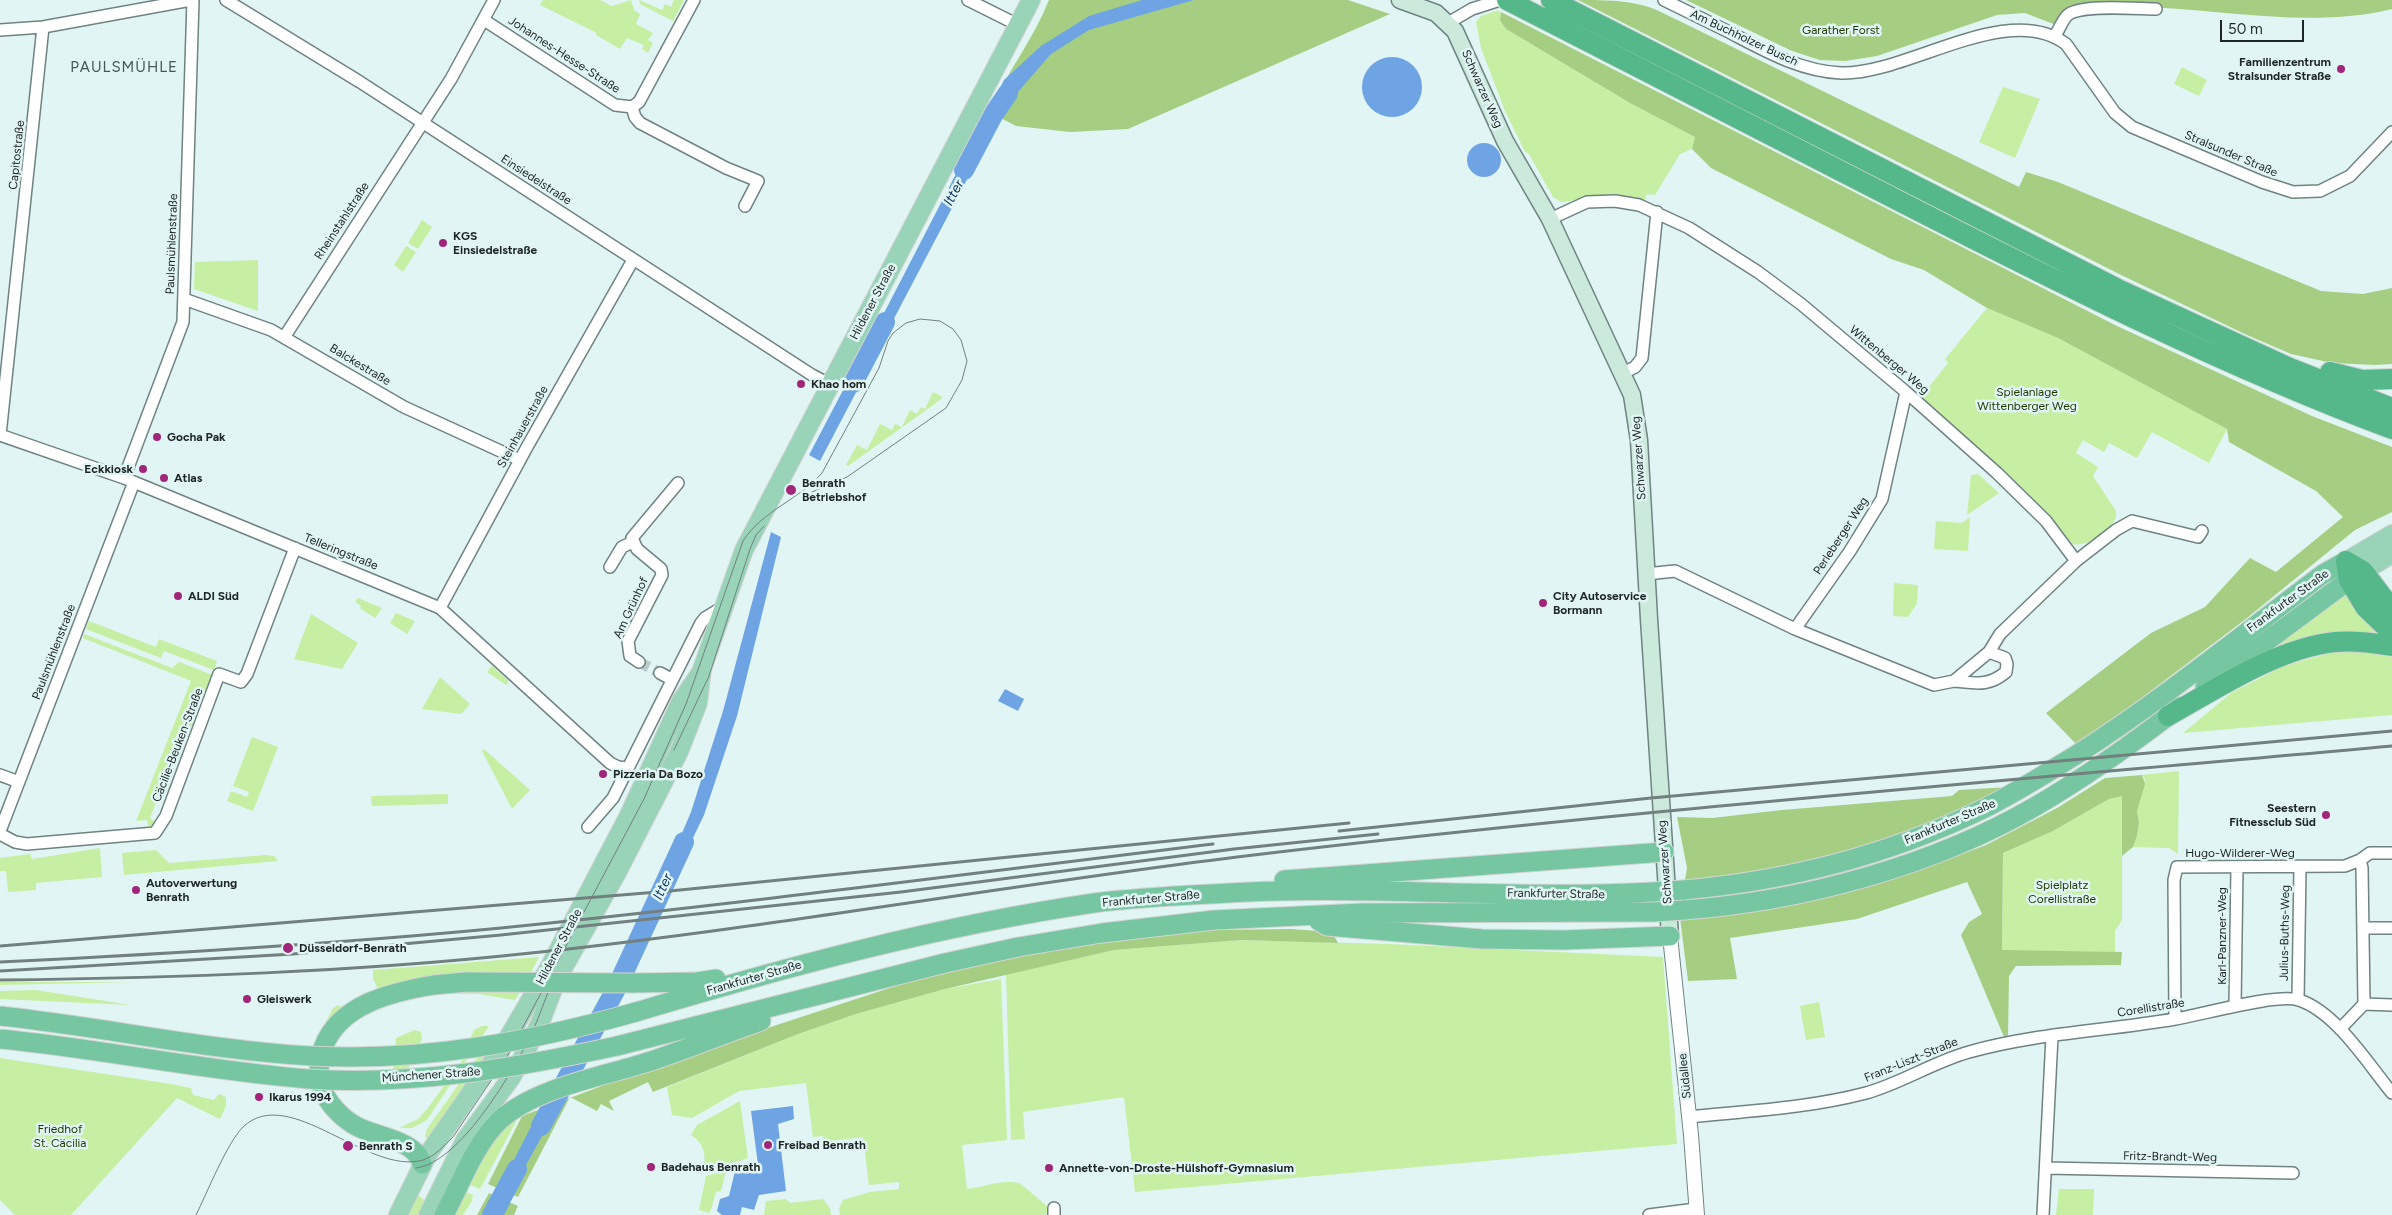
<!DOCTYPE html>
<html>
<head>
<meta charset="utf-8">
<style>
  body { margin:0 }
  #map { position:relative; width:2392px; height:1215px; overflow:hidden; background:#e0f5f4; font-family:Figtree,sans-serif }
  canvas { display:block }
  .scale { position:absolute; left:2220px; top:20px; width:84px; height:22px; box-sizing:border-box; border:2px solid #1e2625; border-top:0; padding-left:6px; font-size:15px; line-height:18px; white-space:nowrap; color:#1e2625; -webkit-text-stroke:4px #e0f5f4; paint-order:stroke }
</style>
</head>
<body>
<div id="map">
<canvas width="2392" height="1215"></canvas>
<div class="scale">50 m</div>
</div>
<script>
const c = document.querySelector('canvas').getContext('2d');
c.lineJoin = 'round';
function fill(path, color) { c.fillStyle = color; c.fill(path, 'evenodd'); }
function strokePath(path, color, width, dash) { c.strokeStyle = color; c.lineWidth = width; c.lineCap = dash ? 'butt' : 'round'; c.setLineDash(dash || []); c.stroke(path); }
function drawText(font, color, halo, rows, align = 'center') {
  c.font = font + ' Figtree,sans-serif'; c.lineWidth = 5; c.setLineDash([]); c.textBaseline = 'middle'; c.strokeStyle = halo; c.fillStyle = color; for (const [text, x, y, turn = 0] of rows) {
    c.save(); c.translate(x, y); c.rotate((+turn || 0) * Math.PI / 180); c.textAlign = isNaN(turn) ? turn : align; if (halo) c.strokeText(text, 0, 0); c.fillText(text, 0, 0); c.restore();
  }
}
const green = new Path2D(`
  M543,0H600L612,6L631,0L634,10L640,14L636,24L653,33L648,40L653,43L648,53L642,49L644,45L627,38L620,49L596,35L597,33L540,5Z
  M639,0L662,10L665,4L671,7L674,0H684L673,21L640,4Z
  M1498,10L1501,12L1500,16L1506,29L1630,103L1695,137L1692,149L1680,154L1655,195L1647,194L1644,203C1609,188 1595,199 1561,202L1553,197L1529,154L1525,152L1505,111L1481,48L1476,22L1481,16Z
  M2182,67L2207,80L2199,96L2174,84Z
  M2003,87L2040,99L2015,158L1979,142Z
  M422,220L432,227L418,249L408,243Z
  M406,246L416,252L403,272L394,265Z
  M258,260V311L194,289L195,262Z
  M1987,308L2058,338L2227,429L2209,463L2152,432L2137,458L2109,443L2104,452L2083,440L2076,453L2098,467L2093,476L2116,511C2119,528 2087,548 2072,544C2028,488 1974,444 1921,397L1948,363L1945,359Z
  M933,392L943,397L936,403L848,466L846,465L857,445L867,450L880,424L892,430L895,424L902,427L910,410L917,414L921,407L925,409Z
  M1978,474L1999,493L1967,515L1971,475Z
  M1970,517L1968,551L1934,549L1936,521L1962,523Z
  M1894,583L1918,585L1917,603L1908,617L1893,616Z
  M2348,589L2392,637L2245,664Z
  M358,598L382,608L375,618L360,608L361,606L355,602Z
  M396,613L415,621L407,634L390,623Z
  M311,614L358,643L342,669L294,659Z
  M89,621L156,647L159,639L217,661L214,670L164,651L161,658L86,629Z
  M84,634L172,668L179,662L213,675L205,696L198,693L187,720L194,723L193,727L186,725L175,752L182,755L181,758L174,756L163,783L171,786L169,790L162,787L150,818L157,823L149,828L147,820L136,821L191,681L83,638Z
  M2370,651L2392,655V715L2183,733L2231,693L2284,666L2334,652Z
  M492,666L509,681L506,685L487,672Z
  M440,677L470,704L461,714L422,709Z
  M252,737L278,747L253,811L227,801L231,791L247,797L249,792L233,786Z
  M484,749L530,790L512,809L482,751Z
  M2179,771L2178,854L2169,848L2133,847L2137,836L2139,824L2137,811L2145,779L2142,775Z
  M448,794V804L372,806L371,796Z
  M2122,795V920L2115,931V952L2002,951L2003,853L2053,831L2109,799Z
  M100,848L102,877L36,883V890L8,892L6,871H0V858L30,854L32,859Z
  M156,850L169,863L266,855L274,856L278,861L124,875L122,853Z
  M1242,940L1388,944L1663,957L1677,1144L1135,1192L1124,1097L1023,1112L1025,1139L1011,1140L1006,974L1114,950Z
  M539,957L528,978L429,982L317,1039L333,1008L338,1005L341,1007L378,989L373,979V970Z
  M1001,979L1007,1140L962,1145L967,1189C985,1187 1004,1178 1021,1184L1048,1207L1046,1215H840L839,1208L843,1200L870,1192L899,1189V1182L869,1185L863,1137L824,1142L823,1136L813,1137L806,1083L739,1091L692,1118L672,1115L667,1087L798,1034L856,1014L945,989Z
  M0,982H132L0,985Z
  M36,990L131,1005L0,999V991Z
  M442,990H521L515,1000L479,994H444Z
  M1819,1002L1825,1037L1806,1040L1800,1006Z
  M482,1026H489L427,1120L412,1128H399L418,1119L427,1109L461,1063L474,1030Z
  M415,1030L421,1032L422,1039L406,1074L393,1077L396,1038Z
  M492,1037L498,1038L429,1142L425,1136L427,1129Z
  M0,1058L171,1084L191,1088L193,1095L214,1100L219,1094L226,1097V1106L220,1119L177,1098L71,1215H15L0,1200Z
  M740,1101L748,1158L703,1173C706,1156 706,1145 691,1135L697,1125Z
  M518,1118L480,1189L468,1184L493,1135Z
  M726,1170L721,1191L716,1192L710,1213L699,1210L706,1176Z
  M2059,1189H2094L2093,1215H2056Z
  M466,1192L473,1195L472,1201L463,1215H451Z
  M417,1195L426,1201L423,1215H404Z
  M786,1199L790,1203L823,1199L830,1208L831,1215H764L766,1201Z`);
const forest = new Path2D(`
  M1049,0H1348L1390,14L1128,129L1070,132L1016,126L997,116L991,108C1008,71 1034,38 1049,0Z
  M1578,0C1607,0 1639,0 1663,13L2019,187L2026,172L2058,182L2321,291L2363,294L2392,288V364L2375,365L2332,363L2291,354L2247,335L2119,274Z
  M1686,0H2392V9C2311,29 2223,9 2141,7C2127,6 2088,3 2076,8C2069,11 2062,21 2056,25L2025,13L1997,15L1877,56L1845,61L1820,60L1792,51Z
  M1501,12L2117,326L2312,416L2392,447V512L2355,530L2247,618L2093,735L2076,744L2046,713L2151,633L2205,607L2250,558L2276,572L2343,517L2316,491L2229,442L2227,429L2058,338L1987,308L1924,270L1891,259L1711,168L1692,149L1695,137L1630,103L1506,29L1500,20Z
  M2142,775L2145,784L2137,811L2139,823L2137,836L2133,847L2122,856V796L2109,799L2053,831L2003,853L2002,950L2122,952L2121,965L2016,966L2009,976L2008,1036L2004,1037L1961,935L1969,922L1982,914L1967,882L1857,919L1730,938L1737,979L1688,981L1680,918L1920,870L1986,845L2057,808L2105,778Z
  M2009,787C1939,826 1859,853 1780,869C1749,875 1717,877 1685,880L1687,868L1677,817L1712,818L1782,810L1952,796L1959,790Z
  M1291,929L1332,932L1338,943L1242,940L1114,950L945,989L856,1014L798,1034L653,1092L648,1082L609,1101L614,1111L601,1104L597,1111L570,1097L518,1197L488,1184L522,1116L676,1058L914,980L1020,956L1113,940L1210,930Z
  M489,1193L518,1206L514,1215H477Z`);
const water = new Path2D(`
  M1142,0H1194L1089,30L1051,54L997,116L988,112L1004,80L1041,46L1089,16Z
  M1362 87a30 30 0 1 1 60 0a30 30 0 1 1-60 0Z
  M972,143L983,149L878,349L868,344Z
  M1467 160a17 17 0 1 1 34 0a17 17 0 1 1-34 0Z
  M861,356L872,362L820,461L809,455Z
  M771,532L781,537L737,716L704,815L680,865L668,866L691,812L723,711Z
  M1005,689L1024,699L1018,711L998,701Z
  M643,946L630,977L613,976L625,947Z
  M620,993L616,1002L600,1007L605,994Z
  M562,1100L510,1194L499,1189L540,1109Z
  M793,1106L794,1119L778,1124L786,1191L759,1195L754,1210L742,1207L740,1215H722L717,1211L720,1199L729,1196L735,1171L741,1172V1170L758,1165L751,1111Z
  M497,1196L510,1203L504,1215H487Z`);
const river = new Path2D(`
  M964,170L993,115L1008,93
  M853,383L885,322
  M541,1126L616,989L684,842
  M492,1215L517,1169`);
const minorTunnel = new Path2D(`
  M639,662L660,673`);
const minor = new Path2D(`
  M226,0L360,82L812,375L829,384
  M968,0L1018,25
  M1664,0C1684,10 1705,20 1725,30C1762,49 1798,71 1841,73C1907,75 2007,0 2066,44L2115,113L2132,127L2262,182L2293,192L2320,191L2350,176L2392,132
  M484,20L615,105L632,107L639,102L694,0
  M1448,23L1472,9L1500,0
  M0,30L43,27L191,0
  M2056,34C2060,28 2063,18 2069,14C2084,4 2138,9 2156,9
  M632,107L635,117L640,123L726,168L758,181L745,206
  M1550,219L1587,202L1615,201L1639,205L1689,228L1758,272L1801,304L1906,392L1997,473L2046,521L2076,561L2000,634L1989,652L1954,681L1934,685L1795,629L1675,571L1646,574
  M184,299L271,330L404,407L520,460
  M285,336L451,79L494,0
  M1623,373L1635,367L1642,358L1657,212
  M0,435L124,478L440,608L610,763L618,767L627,768
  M0,435L43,27
  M124,478L183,322L193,0
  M2076,561L2116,530L2132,521L2198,537L2202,531
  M610,567L622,547L633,542
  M440,608L527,447L633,260
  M1795,629L1850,551L1882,499L1906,392
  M639,662L630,656L628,641L662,575L661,569L637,549L632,538L678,483
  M660,673L671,679
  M1954,681C1976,683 1988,687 2006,672L2007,664L2005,658L1989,652
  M0,775L19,782
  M588,827L613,798L701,623L705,618L723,607
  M0,831L134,482
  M0,834L15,842L27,844L155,833L166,816L219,674L241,682L247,674L295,548
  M2363,928H2392
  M2298,1000L2300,867
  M2364,1004L2392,1005
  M2235,1006L2237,867
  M2175,1019L2174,880L2177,867L2345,866L2360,860L2370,853H2392
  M2340,1029L2364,1004L2362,868L2360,860
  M1689,1117C1748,1111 1809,1108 1866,1093C1902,1083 1933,1062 1969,1052C2036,1033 2106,1031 2175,1019C2201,1015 2277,993 2299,1000C2336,1012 2368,1064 2392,1093
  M2046,1168L2293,1173
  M1054,1208V1215
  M1649,1215L1696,1209
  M2043,1215L2052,1036`);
const tertiary = new Path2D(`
  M1670,936L1691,1135L1697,1215`);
const secondary = new Path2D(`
  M1400,0L1436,13L1455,31L1505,141L1550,219L1632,395L1639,440L1649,619L1670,936`);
const primary = new Path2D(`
  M2346,561L2392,534
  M2351,579L2392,554
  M398,1215L428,1154L502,1048L550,966L629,815L681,701L701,672
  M428,1215L465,1140L511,1078L525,1053L541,1021L557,979L618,871L679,752L698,703L702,669L744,550L1031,0`);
const trunk = new Path2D(`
  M2205,687L2349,580
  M1284,880L1664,852
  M1683,890C1786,881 1888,855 1981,810C2014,794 2045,774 2076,755C2162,700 2242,635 2323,574L2346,561
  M1684,910C1803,901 1933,866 2036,806C2084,778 2136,741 2180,707
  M1319,921L1327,926L1482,939L1564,940L1670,936
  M633,983L697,982L716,979
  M636,1012C786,967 938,926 1094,903C1133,898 1173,896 1212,894C1359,884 1506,900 1653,892
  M617,1046L945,963L1018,947L1102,933L1214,920L1362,913L1654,912
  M422,1164C416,1140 377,1137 358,1127C344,1120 331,1107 324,1093C317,1078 318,1063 323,1048C339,1004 392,992 434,985
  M444,1215C461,1184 474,1145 500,1120C538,1086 607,1076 654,1060C690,1048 726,1033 761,1021`);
const motorway = new Path2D(`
  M1507,0C1639,68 1771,136 1903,203C2063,285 2224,366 2392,429
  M1551,0L2118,289L2290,368L2392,408
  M2330,372L2362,380L2392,379
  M2346,561L2349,580L2365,607L2392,633
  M2346,561L2363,571L2392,609
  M2168,716C2218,688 2278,648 2335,642C2354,640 2374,643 2392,646`);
const tram = new Path2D(`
  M674,750L709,676L750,549L756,535L764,526
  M416,1168C459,1163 510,1076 529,1039C538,1021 544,1001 552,983
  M196,1215C207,1193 227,1143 243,1127C289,1083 368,1176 423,1160C435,1156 444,1146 453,1137L507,1057L644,799L686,704L743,541C763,510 799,500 822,473L879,368L888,341L893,333L906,323L920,319L940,321L953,329L961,340L967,361L962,380L946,408L847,477L812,492`);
const rail = new Path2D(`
  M1339,831L1651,798L2392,731
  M0,946L670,891L1349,823
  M0,962C167,954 334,944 501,928C739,904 975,873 1213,844
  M0,971L293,954L501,935L901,892L1234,849L1378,834
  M0,980C177,978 354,972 531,953C767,928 1001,886 1237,857C1621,811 2007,781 2392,746`);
const trunkBridge = new Path2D(`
  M1653,892L1683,890
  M1654,912L1684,910
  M434,985L466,982L633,983
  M0,1016C104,1027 207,1050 311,1056C422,1062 529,1042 636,1012
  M0,1039C103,1049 205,1071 308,1079C413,1086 515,1068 617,1046`);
const markers = [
  [2341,69,5,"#a12579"],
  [443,243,5,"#a12579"],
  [801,384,5,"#a12579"],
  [157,437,5,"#a12579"],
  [143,469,5,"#a12579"],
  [164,478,5,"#a12579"],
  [791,490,6,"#a12579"],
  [178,596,5,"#a12579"],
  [1543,603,5,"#a12579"],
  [603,774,5,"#a12579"],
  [2326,815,5,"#a12579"],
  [136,890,5,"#a12579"],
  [288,948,6,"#a12579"],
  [247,999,5,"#a12579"],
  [259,1097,5,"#a12579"],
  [768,1145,5,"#a12579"],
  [348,1146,6,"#a12579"],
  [651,1167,5,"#a12579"],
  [1049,1168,5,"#a12579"]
];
const parkNames = [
  ["Garather Forst",1841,30],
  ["Spielanlage",2027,392],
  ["Wittenberger Weg",2027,406],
  ["Spielplatz",2062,885],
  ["Corellistraße",2062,899],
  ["Friedhof",60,1129],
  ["St. Cäcilia",60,1143]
];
const streetNames = [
  ["Am Buchholzer Busch",1744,38,25],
  ["Johannes-Hesse-Straße",564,55,33],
  ["Schwarzer Weg",1482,89,66],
  ["Stralsunder Straße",2231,154,23],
  ["Capitostraße",17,155,-84],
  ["Einsiedelstraße",536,180,33],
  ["Rheinstahlstraße",342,221,-57],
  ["Paulsmühlenstraße",172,244,-88],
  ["Hildener Straße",873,302,-62],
  ["Wittenberger Weg",1889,360,40],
  ["Balckestraße",360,365,31],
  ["Steinhauerstraße",523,427,-61],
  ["Schwarzer Weg",1639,458,-94],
  ["Perleberger Weg",1841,536,-57],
  ["Telleringstraße",341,552,22],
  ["Frankfurter Straße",2288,601,-36],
  ["Am Grünhof",631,608,-65],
  ["Paulsmühlenstraße",54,652,-69],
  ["Cäcilie-Beuken-Straße",178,745,-69],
  ["Frankfurter Straße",1950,822,-23],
  ["Hugo-Wilderer-Weg",2240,853],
  ["Schwarzer Weg",1665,862,-94],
  ["Frankfurter Straße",1556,894,1],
  ["Frankfurter Straße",1151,899,-5],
  ["Julius-Buths-Weg",2285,933,-89],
  ["Karl-Panzner-Weg",2222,936,-90],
  ["Hildener Straße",559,947,-62],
  ["Frankfurter Straße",754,978,-16],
  ["Corellistraße",2151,1008,-9],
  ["Franz-Liszt-Straße",1911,1060,-22],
  ["Münchener Straße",431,1075,-4],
  ["Südallee",1685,1076,-96],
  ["Fritz-Brandt-Weg",2170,1157,1]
];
const poiNames = [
  ["Familienzentrum",2331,62,"right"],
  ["Stralsunder Straße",2331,76,"right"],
  ["KGS",453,236],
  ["Einsiedelstraße",453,250],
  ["Khao hom",811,384],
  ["Gocha Pak",167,437],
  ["Eckkiosk",133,469,"right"],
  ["Atlas",174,478],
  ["Benrath",802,483],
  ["Betriebshof",802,497],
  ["ALDI Süd",188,596],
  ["City Autoservice",1553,596],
  ["Bormann",1553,610],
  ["Pizzeria Da Bozo",613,774],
  ["Seestern",2316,808,"right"],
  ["Fitnessclub Süd",2316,822,"right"],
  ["Autoverwertung",146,883],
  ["Benrath",146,897],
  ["Düsseldorf-Benrath",299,948],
  ["Gleiswerk",257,999],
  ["Ikarus 1994",269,1097],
  ["Freibad Benrath",778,1145],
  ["Benrath S",359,1146],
  ["Badehaus Benrath",661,1167],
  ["Annette-von-Droste-Hülshoff-Gymnasium",1059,1168]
];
const waterNames = [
  ["Itter",954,193,-62],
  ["Itter",663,887,-65]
];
const quarterNames = [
  ["PAULSMÜHLE",124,68]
];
fill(green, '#c6efa3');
fill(forest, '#a6ce83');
fill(water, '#6ea4e3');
strokePath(river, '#6ea4e3', 20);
strokePath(minorTunnel, '#b9cccb', 11, [11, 5.5]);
strokePath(minor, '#6f8382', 14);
strokePath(tertiary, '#6f8382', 16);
strokePath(secondary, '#6f8382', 19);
strokePath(primary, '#d2d4d3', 20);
strokePath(trunk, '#d2d4d3', 21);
strokePath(motorway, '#d2d4d3', 22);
strokePath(minor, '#fff', 11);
strokePath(tertiary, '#fff', 14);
strokePath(secondary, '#cceadc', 16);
strokePath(primary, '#99d4b9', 18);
strokePath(trunk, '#77c6a2', 19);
strokePath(motorway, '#55b88b', 20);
strokePath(tram, '#72807f', 1);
strokePath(rail, '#72807f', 3);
strokePath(trunkBridge, '#d2d4d3', 21, []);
strokePath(trunkBridge, '#77c6a2', 19);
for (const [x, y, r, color] of markers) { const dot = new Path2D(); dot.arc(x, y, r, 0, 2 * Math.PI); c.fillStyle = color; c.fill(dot); strokePath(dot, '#e0f5f4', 2); }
drawText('12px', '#1f3700', '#e0f5f4', parkNames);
drawText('12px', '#1e2625', '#e0f5f4', streetNames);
drawText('bold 12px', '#1e2625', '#e0f5f4', poiNames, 'left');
drawText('italic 14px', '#123861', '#e0f5f4', waterNames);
c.letterSpacing = '1px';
drawText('15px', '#455756', '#e0f5f4', quarterNames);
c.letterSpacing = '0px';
</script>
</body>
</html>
